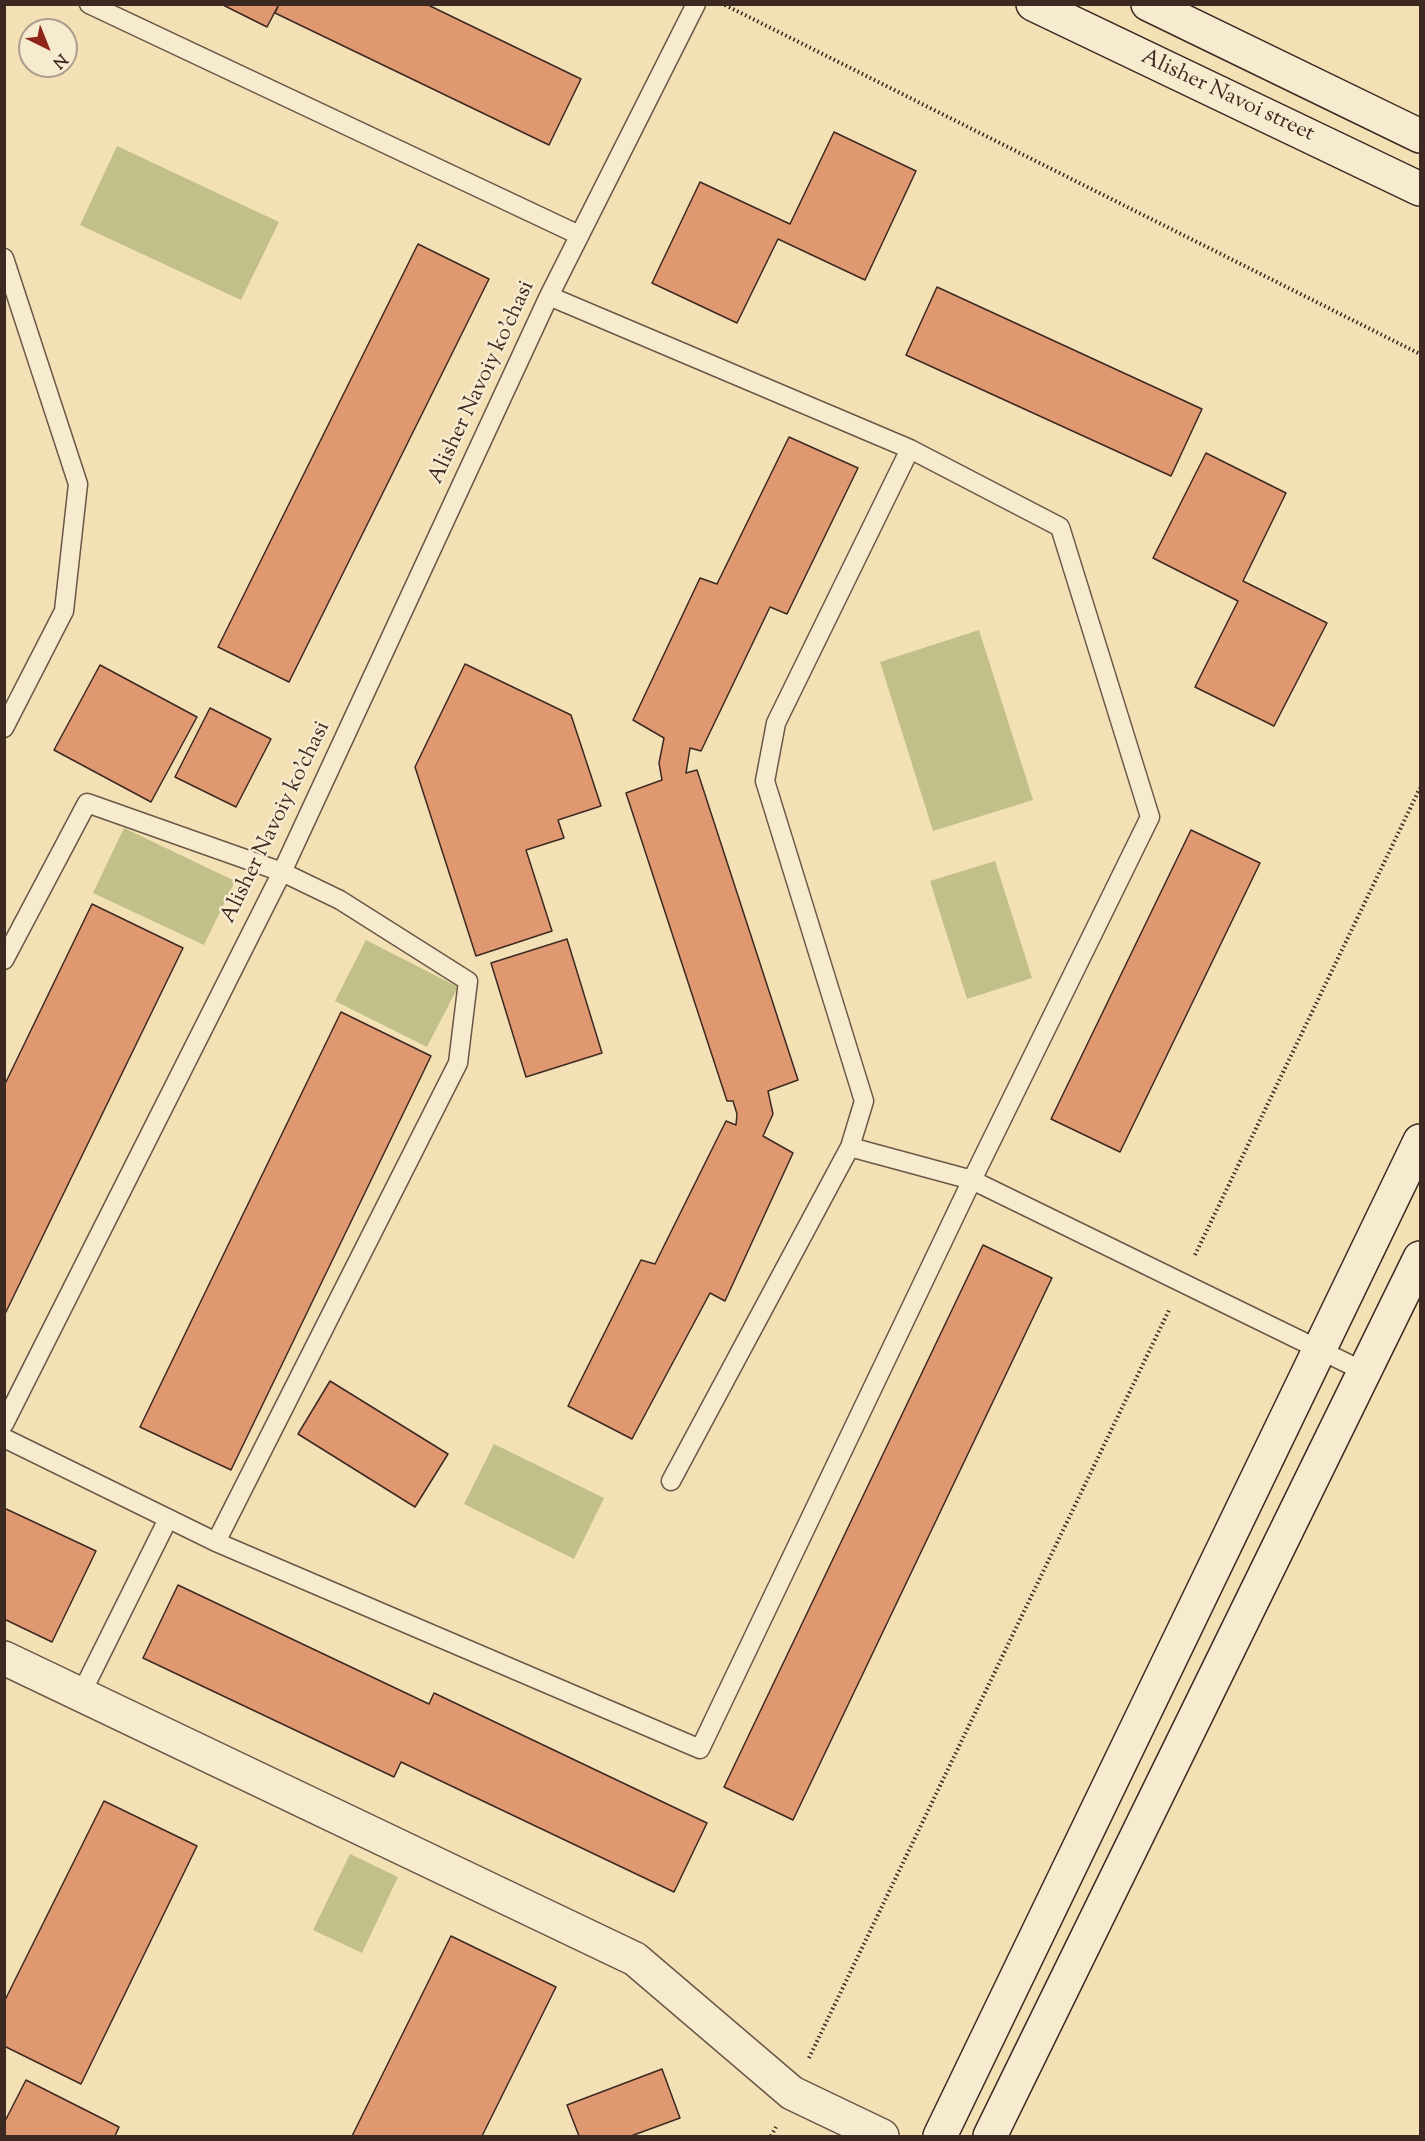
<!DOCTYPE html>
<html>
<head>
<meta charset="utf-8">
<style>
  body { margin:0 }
  #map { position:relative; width:1425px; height:2141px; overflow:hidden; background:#f3e0b5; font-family:"Sorts Mill Goudy",serif }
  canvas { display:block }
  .frame { position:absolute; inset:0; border:6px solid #3c2922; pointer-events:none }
  .north { position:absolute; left:18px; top:18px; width:60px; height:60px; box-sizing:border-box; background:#f7ebcf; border:2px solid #ac9d8a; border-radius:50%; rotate:137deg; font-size:16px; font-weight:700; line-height:24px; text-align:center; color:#3c2922 }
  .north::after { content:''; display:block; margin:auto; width:21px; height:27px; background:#8f2418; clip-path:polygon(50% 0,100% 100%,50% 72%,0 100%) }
</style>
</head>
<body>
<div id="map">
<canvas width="1425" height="2141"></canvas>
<div class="frame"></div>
<div class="north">N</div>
</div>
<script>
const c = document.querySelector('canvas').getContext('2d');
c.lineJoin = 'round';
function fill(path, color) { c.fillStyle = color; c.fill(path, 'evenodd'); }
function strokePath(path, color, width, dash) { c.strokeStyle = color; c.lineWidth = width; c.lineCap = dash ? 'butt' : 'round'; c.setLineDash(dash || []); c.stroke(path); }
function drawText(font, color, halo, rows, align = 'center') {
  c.font = font + ' "Sorts Mill Goudy",serif'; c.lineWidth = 5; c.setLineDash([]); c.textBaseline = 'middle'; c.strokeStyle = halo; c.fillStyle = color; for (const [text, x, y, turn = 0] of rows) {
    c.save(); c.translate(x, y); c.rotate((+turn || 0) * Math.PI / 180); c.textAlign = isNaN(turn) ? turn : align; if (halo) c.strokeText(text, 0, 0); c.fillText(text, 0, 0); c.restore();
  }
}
const green = new Path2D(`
  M117,146L279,222L241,300L80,225Z
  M979,630L1033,800L933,831L880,662Z
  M124,828L235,881L204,945L93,893Z
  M995,861L1032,978L967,999L930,881Z
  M366,940L458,987L427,1047L335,1001Z
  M494,1444L604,1498L574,1559L464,1504Z
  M350,1854L398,1877L362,1953L313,1930Z`);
const building = new Path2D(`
  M221,4H279L267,27Z
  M279,4H426L581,79L549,145L275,13Z
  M834,132L916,171L865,280L778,239L737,323L652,283L700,182L790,224Z
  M418,244L489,279L289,682L218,647Z
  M937,287L1202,409L1171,476L906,355Z
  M789,437L858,468L787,614L770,607L701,751L690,748L686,773L697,770L798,1080L768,1091L773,1114L763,1136L793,1153L725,1301L710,1293L632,1439L568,1406L641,1260L655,1264L726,1121L736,1125L737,1114L733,1101H727L626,793L662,780L659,763L664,738L633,720L700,578L717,584Z
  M1206,453L1286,493L1243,581L1327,623L1274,726L1195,687L1238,601L1153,558Z
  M465,664L571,715L601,806L558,820L564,838L526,850L552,931L476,956L415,767Z
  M100,665L197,717L151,802L54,750Z
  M210,708L271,739L236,807L175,777Z
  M1191,830L1260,863L1120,1152L1051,1119Z
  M92,904L183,948L4,1316V1086Z
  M567,939L602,1053L526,1077L491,963Z
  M341,1012L431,1056L231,1470L140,1427Z
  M983,1245L1052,1278L793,1820L724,1787Z
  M330,1381L448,1454L415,1507L298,1434Z
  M4,1508L96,1551L52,1642L4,1619Z
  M178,1585L429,1704L434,1693L707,1823L674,1892L401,1762L394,1777L143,1658Z
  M104,1801L197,1846L81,2084L4,2046V2002Z
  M451,1936L556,1987L482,2136H352Z
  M662,2069L680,2118L631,2136H579L567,2105Z
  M26,2080L119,2127L115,2136H4V2123Z`);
const path = new Path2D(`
  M725,5L1420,354
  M1195,1255L1420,788
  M809,2058L1170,1308
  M771,2136L776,2127`);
const lane = new Path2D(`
  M89,4L579,235
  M4,258L78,484L64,611L4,728
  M549,296L910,449
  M4,960L87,803L282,872L340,900L468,981L458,1063L216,1542
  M850,1147L972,1180L1365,1372
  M4,1424L282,872L549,296L696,4
  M4,1438L216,1542L700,1749L972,1180L1150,817L1060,527L910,449L776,723L765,781L864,1101L850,1147L671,1481
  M81,1694L168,1519`);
const street = new Path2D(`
  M4,1658L635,1959L792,2093L882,2136`);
const secondary = new Path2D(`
  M1033,4L1420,189
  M1148,4L1420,136
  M940,2136L1420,1141
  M990,2136L1420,1258`);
const streetNames = [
  ["Alisher Navoi street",1227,97,25],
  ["Alisher Navoiy ko'chasi",483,383,-65],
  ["Alisher Navoiy ko'chasi",277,823,-64]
];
fill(green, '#c2c089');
fill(building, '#e09870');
strokePath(building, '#3c2922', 1.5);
strokePath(lane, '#6a5747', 21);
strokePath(street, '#6a5747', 36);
strokePath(secondary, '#3c2922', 36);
strokePath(path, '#3c2922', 4, [1.5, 3]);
strokePath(lane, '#f7ebcf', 18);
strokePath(street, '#f7ebcf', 33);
strokePath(secondary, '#f7ebcf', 33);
drawText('22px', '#3c2922', '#f7ebcf', streetNames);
</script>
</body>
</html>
